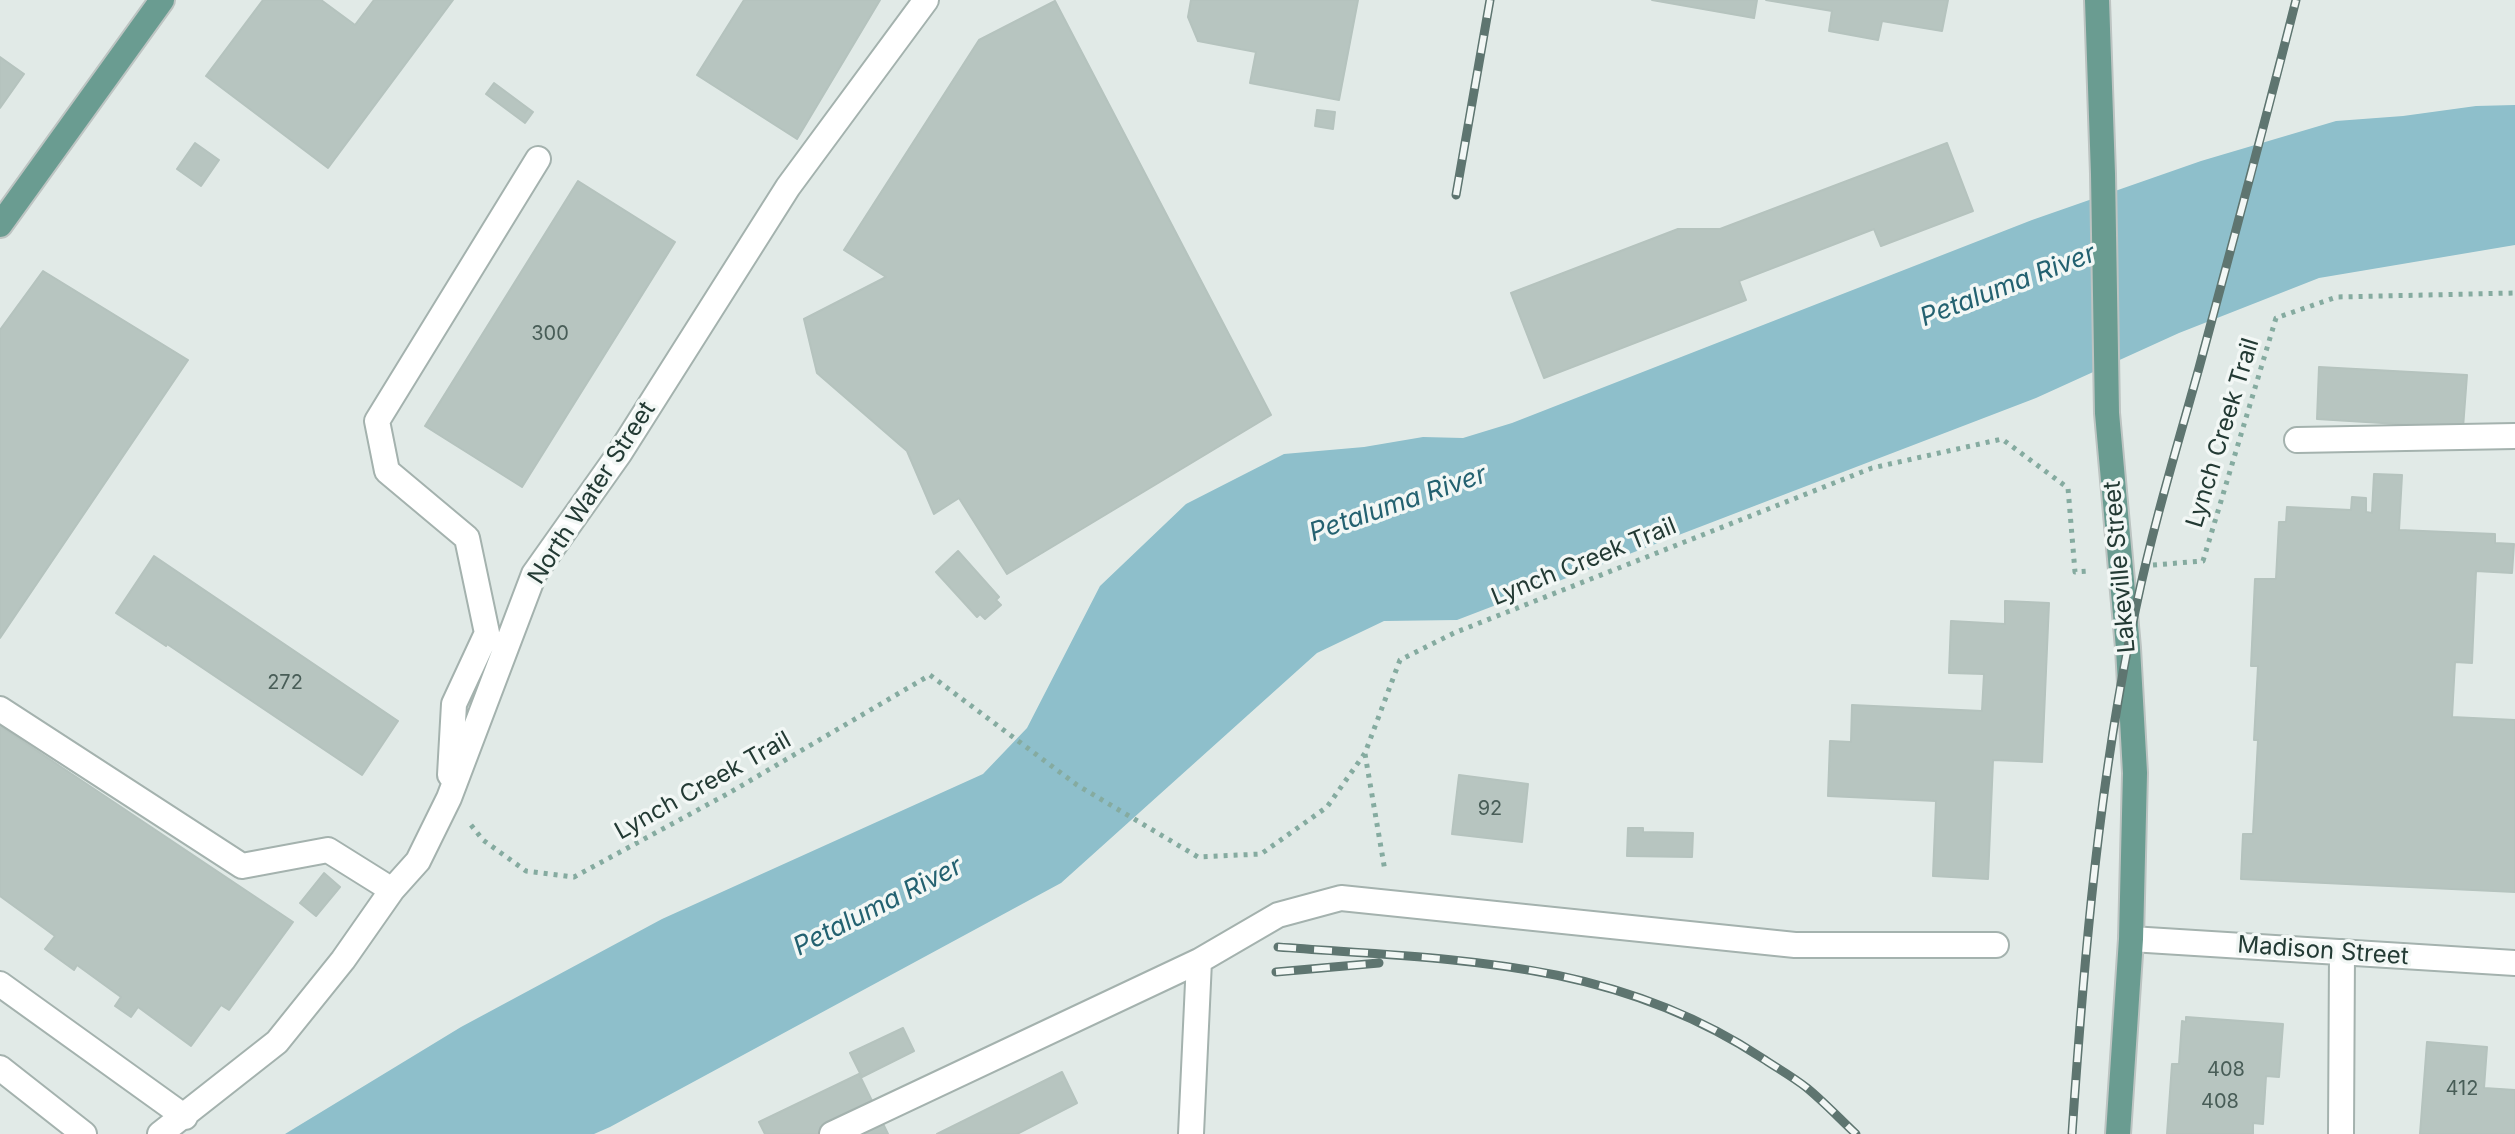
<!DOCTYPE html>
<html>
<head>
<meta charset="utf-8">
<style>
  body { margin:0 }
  canvas { display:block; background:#e1eae7 }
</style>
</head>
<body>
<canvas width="2515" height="1134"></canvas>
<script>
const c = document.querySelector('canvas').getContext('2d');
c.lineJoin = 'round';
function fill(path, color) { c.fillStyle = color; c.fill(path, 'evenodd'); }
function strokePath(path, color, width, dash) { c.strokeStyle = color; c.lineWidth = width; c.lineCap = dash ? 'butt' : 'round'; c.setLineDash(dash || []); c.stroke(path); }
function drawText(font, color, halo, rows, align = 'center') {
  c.font = font + ' Inter,sans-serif'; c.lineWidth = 7; c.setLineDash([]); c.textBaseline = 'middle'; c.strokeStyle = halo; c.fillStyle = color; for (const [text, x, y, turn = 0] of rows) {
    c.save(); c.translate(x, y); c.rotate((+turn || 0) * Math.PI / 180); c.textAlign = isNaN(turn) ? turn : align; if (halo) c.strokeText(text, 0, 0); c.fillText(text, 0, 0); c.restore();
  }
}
const water = new Path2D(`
  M2515,105V245L2319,278L2179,333L2036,398L1457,620L1384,621L1317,653L1061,883L610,1127L594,1134H285L461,1027L662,919L983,774L1027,728L1100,586L1186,504L1284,454L1364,447L1423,437L1463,438L1512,423L2032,220L2201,161L2336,121L2403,116L2476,106Z`);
const building = new Path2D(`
  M263,0H321L355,25L374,0H453L328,168L206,76Z
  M744,0H880L797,139L697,75Z
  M1191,0H1358L1339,100L1250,83L1256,52L1198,41L1188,17Z
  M1652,0H1757L1754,18Z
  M1766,0H1948L1942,31L1882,21L1878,40L1829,31L1832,11Z
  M1055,1L1271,415L1007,574L959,498L934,514L907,451L817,373L804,319L886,277L844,250L979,40Z
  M0,57L24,74L0,108Z
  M494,83L533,112L525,123L486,94Z
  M1317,110L1335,112L1333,129L1315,126Z
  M195,143L219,160L201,186L177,169Z
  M1947,143L1973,211L1881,246L1874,229L1739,281L1746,300L1544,378L1511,293L1678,229H1720Z
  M578,181L675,242L522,487L425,426Z
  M43,271L188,360L0,638V330Z
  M2319,367L2467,375L2463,428L2317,419Z
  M2374,474L2402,475L2399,530L2495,534V543L2514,544L2512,573L2476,571L2472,663L2455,662L2452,717L2515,720V892L2241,879L2243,834H2253L2258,740H2254L2258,666H2251L2255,579H2276L2279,522H2286L2287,507L2351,510L2352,497L2366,498V512L2372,513Z
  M958,551L999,597L996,600L1001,605L985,619L980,614L977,617L936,572Z
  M154,556L398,721L362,775L167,644L166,646L116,613Z
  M2005,601L2049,603L2042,762L1993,760L1988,879L1933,876L1936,801L1828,796L1830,741L1851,742L1852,705L1982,711L1984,674L1949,673L1951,621L2005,624Z
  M0,726L293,922L229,1010L221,1005L191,1046L138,1007L131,1017L115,1006L121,997L77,965L74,970L45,949L55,936L0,896Z
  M1459,775L1528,784L1522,842L1452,834Z
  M1628,828H1643V832L1693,833L1692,857L1627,856Z
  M324,873L340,887L316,916L300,903Z
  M2186,1017L2283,1024L2279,1077L2266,1076L2263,1124L2253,1123V1134H2167L2172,1064H2179L2182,1021L2186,1022Z
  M903,1028L914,1051L862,1077L850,1053Z
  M2427,1042L2487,1047L2484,1088L2515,1090V1134H2420Z
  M1062,1072L1077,1103L1017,1134H937Z
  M859,1074L888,1134H765L759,1122Z`);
const path = new Path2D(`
  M2153,565L2203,561L2276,318L2337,297L2515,293
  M1365,754L1385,871
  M471,825L483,840L526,871L574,877L729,793L930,675L1077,785L1198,857L1261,854L1327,807L1365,753L1400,660L1454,633L1872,468L2002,439L2068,488L2075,572L2091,571`);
const minor = new Path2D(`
  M2297,440L2515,436
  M0,709L242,866L328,850L392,890
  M450,775L454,704L487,633L467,538L387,471L377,421L538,159
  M2131,939L2515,963
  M0,984L185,1117
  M0,1068L84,1134
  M160,1134L277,1042L343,960L392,890L418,861L449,798L534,574L619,454L788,187L926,0
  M832,1134L1199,961L1278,915L1341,898L1795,945H1996
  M1191,1134L1199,961
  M2341,1134L2342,952`);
const major = new Path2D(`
  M2097,0L2103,174L2107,413L2128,648L2135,773L2131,939L2118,1134
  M0,225L162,0`);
const rail = new Path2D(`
  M1456,195L1490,0
  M1278,947C1452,960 1610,958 1762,1058C1777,1068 1793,1077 1807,1088C1824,1102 1840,1119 1856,1134
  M1276,972L1379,963
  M2072,1134C2084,957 2099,781 2136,607C2153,526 2177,447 2199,368C2232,245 2265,123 2296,0`);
const numberNames = [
  ["300",550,334],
  ["272",285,683],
  ["92",1490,809],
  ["408",2226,1070],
  ["412",2462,1089],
  ["408",2220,1102]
];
const streetNames = [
  ["Lynch Creek Trail",2223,433,-73],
  ["North Water Street",592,493,-57],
  ["Lynch Creek Trail",1584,562,-22],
  ["Lakeville Street",2120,567,-95],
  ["Lynch Creek Trail",703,786,-29],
  ["Madison Street",2323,951,4]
];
const waterNames = [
  ["Petaluma River",2008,286,-21],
  ["Petaluma River",1398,504,-19],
  ["Petaluma River",878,907,-27]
];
fill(water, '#8ebfcb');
fill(building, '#b7c5c0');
strokePath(building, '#b5c3be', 2);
strokePath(minor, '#a4b2ae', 28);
strokePath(major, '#bdc4c2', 28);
strokePath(path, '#85aba0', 5, [4, 6]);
strokePath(minor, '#fff', 24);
strokePath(major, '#6a9c91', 24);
strokePath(rail, '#5e7570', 9);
strokePath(rail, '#f2f7f5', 6, [18]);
drawText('20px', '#485d57', null, numberNames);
drawText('24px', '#233a34', '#f2f7f5', streetNames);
drawText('italic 26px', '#236170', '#f2f7f5', waterNames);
</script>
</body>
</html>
